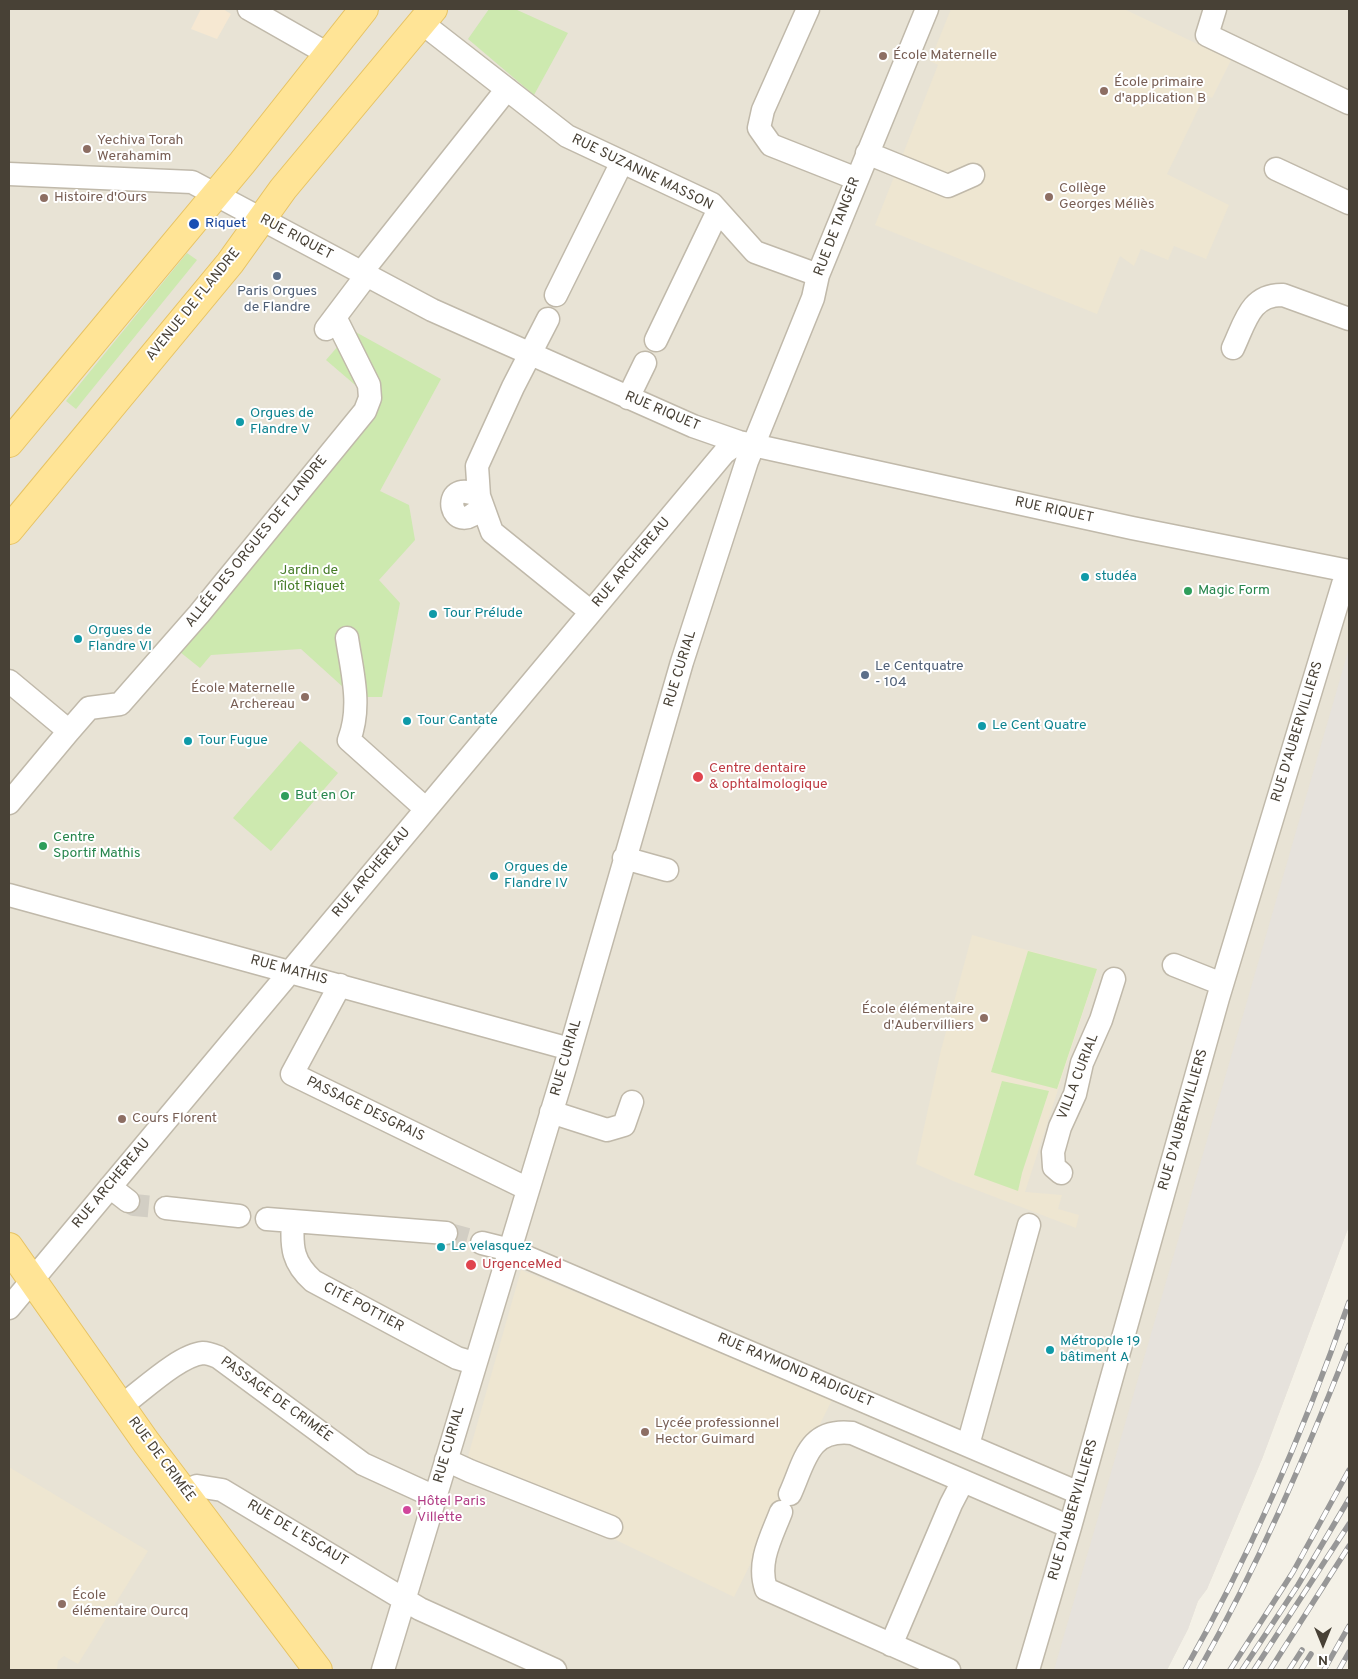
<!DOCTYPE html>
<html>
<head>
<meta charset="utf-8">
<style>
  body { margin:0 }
  #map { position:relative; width:1358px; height:1679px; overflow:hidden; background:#f4f1e7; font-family:Overpass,sans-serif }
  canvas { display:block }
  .frame { position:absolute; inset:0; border:10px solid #484136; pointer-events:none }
  .north { position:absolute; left:1298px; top:1619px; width:50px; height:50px; -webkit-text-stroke:4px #fff; paint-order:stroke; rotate:180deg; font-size:14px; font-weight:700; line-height:20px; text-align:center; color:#484136 }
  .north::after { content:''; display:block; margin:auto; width:18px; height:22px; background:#484136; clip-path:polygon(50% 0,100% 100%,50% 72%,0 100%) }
</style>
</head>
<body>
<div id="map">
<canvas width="1358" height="1679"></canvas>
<div class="frame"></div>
<div class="north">N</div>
</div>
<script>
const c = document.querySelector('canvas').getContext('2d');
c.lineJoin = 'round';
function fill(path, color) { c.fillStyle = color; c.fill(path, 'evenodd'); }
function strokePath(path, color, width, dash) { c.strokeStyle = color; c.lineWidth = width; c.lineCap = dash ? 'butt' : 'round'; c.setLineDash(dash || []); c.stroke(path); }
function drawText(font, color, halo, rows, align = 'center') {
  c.font = font + ' Overpass,sans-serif'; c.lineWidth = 4; c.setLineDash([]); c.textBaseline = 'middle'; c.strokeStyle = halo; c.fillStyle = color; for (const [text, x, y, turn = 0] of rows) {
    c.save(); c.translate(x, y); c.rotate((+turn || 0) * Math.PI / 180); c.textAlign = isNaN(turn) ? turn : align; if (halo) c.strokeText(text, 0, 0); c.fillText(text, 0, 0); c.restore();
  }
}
const residential = new Path2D(`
  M9,9H1349V1226L1262,1459L1207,1589L1198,1601L1188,1629L1167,1670H9Z`);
const commercial = new Path2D(`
  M201,9H223L231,14L217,39L191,29Z`);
const industrial = new Path2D(`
  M1349,648V1226L1262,1459L1207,1589L1198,1601L1188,1629L1167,1670H1054Z`);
const education = new Path2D(`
  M951,9H1124L1231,60L1212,98L1205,95L1167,174L1229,205L1206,259L1174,246L1168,260L1141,249L1134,266L1120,256L1097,314L875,225L938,65L930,61Z
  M972,935L1097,969L1025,1192L1062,1195L1058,1209L1079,1215L1076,1228L953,1181L916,1164L941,1050Z
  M521,1270L833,1398L734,1597L465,1467Z
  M9,1467L148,1551L78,1664L64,1656L58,1661L57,1670H9Z`);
const green = new Path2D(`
  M489,9H515L568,33L534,95L468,39Z
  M187,253L197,260L76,409L66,401Z
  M352,330L441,379L380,491L409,505L415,540L379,580L400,603L382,697H354L301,649L211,655L200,668L175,648L359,409L361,390L326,360Z
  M300,741L338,773L271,851L233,818Z
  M1028,951L1097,969L1057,1089L991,1072Z
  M1002,1081L1049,1091L1022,1173L1018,1191L974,1175Z`);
const minorTunnel = new Path2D(`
  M128,1201L134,1205L166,1208
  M446,1233L482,1243`);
const minor = new Path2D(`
  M249,9L328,54
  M808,9L763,110L759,128L771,145L857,179
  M1215,9L1207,35L1349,103
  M422,23L567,136L712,204L755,252L818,275
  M867,153L948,186L973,175
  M1276,169L1349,203
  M9,174L192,182L432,310L693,426L739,442L1132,528L1349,571
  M361,273L507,89
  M556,295L622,162
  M548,319L513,387L477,466L479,496L492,532L591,612
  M326,329L366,276
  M656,340L718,211
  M1233,348C1245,323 1250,294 1283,295L1349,319
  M628,398L645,363
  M479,496C436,475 451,543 481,507
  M347,638C352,672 362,706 349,740L426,809
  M9,681L69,731L89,708L120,704L199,614L365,411L370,398L369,385L335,317
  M9,803L69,731
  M624,858L667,870
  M9,895L570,1049
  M1174,965L1222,984
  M340,985L292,1074L528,1189
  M551,1112L607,1130L624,1125L632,1102
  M1061,1173L1054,1167L1053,1152L1060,1127L1075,1094L1082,1063L1101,1020L1114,979
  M110,1187L128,1201
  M166,1208L239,1216
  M267,1219L293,1221C291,1248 293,1263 313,1281L457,1358L474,1363
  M293,1221L446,1233
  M482,1243L510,1250L1079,1493
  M9,1308L724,453L739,442
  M121,1406C141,1392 179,1355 203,1353C207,1353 213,1355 218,1357L363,1464L435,1497
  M968,1445L1029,1225
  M446,1460L470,1471L611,1527
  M185,1491L197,1486L222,1490L420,1609L555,1670
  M790,1494C805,1461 808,1428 852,1433L1070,1527
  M781,1512C771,1538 757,1562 766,1589L949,1670
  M891,1645L951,1504L963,1481
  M383,1670L564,1071L682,662L747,461L813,298L818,275L927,9
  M1028,1670L1070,1527L1218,998L1337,604L1344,581L1349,573`);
const major = new Path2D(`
  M9,443L242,163L364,9
  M9,530L230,263L283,189L433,9
  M9,1247L146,1442L318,1670`);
const rail = new Path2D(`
  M1185,1670C1251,1554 1305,1428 1349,1302
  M1199,1670C1258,1566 1305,1457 1349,1345
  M1230,1670L1293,1572L1349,1470
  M1242,1670L1298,1585L1349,1499
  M1254,1670L1349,1524
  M1270,1670L1349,1546
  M1289,1670L1302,1650
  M1301,1670L1311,1654
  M1324,1670L1349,1626
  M1339,1670L1349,1652`);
const markers = [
  [883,56,5,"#8d6e63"],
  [1104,91,5,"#8d6e63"],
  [87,149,5,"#8d6e63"],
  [1049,197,5,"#8d6e63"],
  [44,198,5,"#8d6e63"],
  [194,224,6,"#1a4fb4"],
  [277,276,5,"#5c6f8a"],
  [240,422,5,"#0f9aa8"],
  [1085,577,5,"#0f9aa8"],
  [1188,591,5,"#2e9e5b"],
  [433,614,5,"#0f9aa8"],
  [78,639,5,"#0f9aa8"],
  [865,675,5,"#5c6f8a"],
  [305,697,5,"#8d6e63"],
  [407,721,5,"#0f9aa8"],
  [982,726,5,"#0f9aa8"],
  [188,741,5,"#0f9aa8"],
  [698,777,6,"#e0444e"],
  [285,796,5,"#2e9e5b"],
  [43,846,5,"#2e9e5b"],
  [494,876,5,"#0f9aa8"],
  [984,1018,5,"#8d6e63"],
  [122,1119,5,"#8d6e63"],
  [441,1247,5,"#0f9aa8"],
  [471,1265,6,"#e0444e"],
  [1050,1350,5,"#0f9aa8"],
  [645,1432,5,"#8d6e63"],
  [407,1510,5,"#d1479c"],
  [62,1604,5,"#8d6e63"]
];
const educationNames = [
  ["École Maternelle",893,56],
  ["École primaire",1114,83],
  ["d'application B",1114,99],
  ["Yechiva Torah",97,141],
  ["Werahamim",97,157],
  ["Collège",1059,189],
  ["Georges Méliès",1059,205],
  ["Histoire d'Ours",54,198],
  ["École Maternelle",295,689,"right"],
  ["Archereau",295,705,"right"],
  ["École élémentaire",974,1010,"right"],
  ["d'Aubervilliers",974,1026,"right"],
  ["Cours Florent",132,1119],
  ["Lycée professionnel",655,1424],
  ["Hector Guimard",655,1440],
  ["École",72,1596],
  ["élémentaire Ourcq",72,1612]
];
const streetNames = [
  ["RUE SUZANNE MASSON",642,173,26],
  ["RUE DE TANGER",838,227,-69],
  ["RUE RIQUET",296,238,28],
  ["AVENUE DE FLANDRE",194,305,-51],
  ["RUE RIQUET",662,412,23],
  ["RUE RIQUET",1054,511,12],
  ["ALLÉE DES ORGUES DE FLANDRE",257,542,-51],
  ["RUE ARCHEREAU",632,563,-50],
  ["RUE CURIAL",681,669,-73],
  ["RUE D'AUBERVILLIERS",1298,732,-73],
  ["RUE ARCHEREAU",372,873,-50],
  ["RUE MATHIS",289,971,15],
  ["RUE CURIAL",567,1058,-74],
  ["VILLA CURIAL",1079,1077,-69],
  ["PASSAGE DESGRAIS",365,1110,26],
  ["RUE D'AUBERVILLIERS",1184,1120,-74],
  ["RUE ARCHEREAU",112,1184,-50],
  ["CITÉ POTTIER",363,1308,28],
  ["RUE RAYMOND RADIGUET",795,1371,23],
  ["PASSAGE DE CRIMÉE",276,1400,36],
  ["RUE CURIAL",450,1445,-74],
  ["RUE DE CRIMÉE",161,1460,53],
  ["RUE D'AUBERVILLIERS",1074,1510,-74],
  ["RUE DE L'ESCAUT",297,1534,31]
];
const transitNames = [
  ["Riquet",205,224]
];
const serviceNames = [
  ["Paris Orgues",277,292],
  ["de Flandre",277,308],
  ["Le Centquatre",875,667,"left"],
  ["- 104",875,683,"left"]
];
const cultureNames = [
  ["Orgues de",250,414],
  ["Flandre V",250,430],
  ["studéa",1095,577],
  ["Tour Prélude",443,614],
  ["Orgues de",88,631],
  ["Flandre VI",88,647],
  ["Tour Cantate",417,721],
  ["Le Cent Quatre",992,726],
  ["Tour Fugue",198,741],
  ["Orgues de",504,868],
  ["Flandre IV",504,884],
  ["Le velasquez",451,1247],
  ["Métropole 19",1060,1342],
  ["bâtiment A",1060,1358]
];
const parkNames = [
  ["Jardin de",309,571],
  ["l'îlot Riquet",309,587]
];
const leisureNames = [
  ["Magic Form",1198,591],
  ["But en Or",295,796],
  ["Centre",53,838],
  ["Sportif Mathis",53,854]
];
const healthNames = [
  ["Centre dentaire",709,769],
  ["& ophtalmologique",709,785],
  ["UrgenceMed",482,1265]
];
const hotelNames = [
  ["Hôtel Paris",417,1502],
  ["Villette",417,1518]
];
fill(residential, '#e8e3d5');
fill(commercial, '#f6e8d2');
fill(industrial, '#e6e2dc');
fill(education, '#eee6d1');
fill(green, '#cde9af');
strokePath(minorTunnel, '#d2cec4', 22, [22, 11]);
strokePath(minor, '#c0b9aa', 25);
strokePath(major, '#e7c363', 30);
strokePath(minor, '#fff', 22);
strokePath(major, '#ffe496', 28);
strokePath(rail, '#979797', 5.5);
strokePath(rail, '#fff', 4, [11]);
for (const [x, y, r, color] of markers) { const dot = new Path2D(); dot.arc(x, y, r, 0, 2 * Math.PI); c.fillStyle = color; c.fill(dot); strokePath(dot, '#fff', 2); }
drawText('14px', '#785e54', '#fff', educationNames, 'left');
drawText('14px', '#484136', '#fff', streetNames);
drawText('14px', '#164399', '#fff', transitNames, 'left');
drawText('14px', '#4e5e75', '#fff', serviceNames);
drawText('14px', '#0d838f', '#fff', cultureNames, 'left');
drawText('14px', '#457b27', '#fff', parkNames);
drawText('14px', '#27864d', '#fff', leisureNames, 'left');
drawText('14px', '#be3a42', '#fff', healthNames, 'left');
drawText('14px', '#b23c85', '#fff', hotelNames, 'left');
</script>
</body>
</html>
